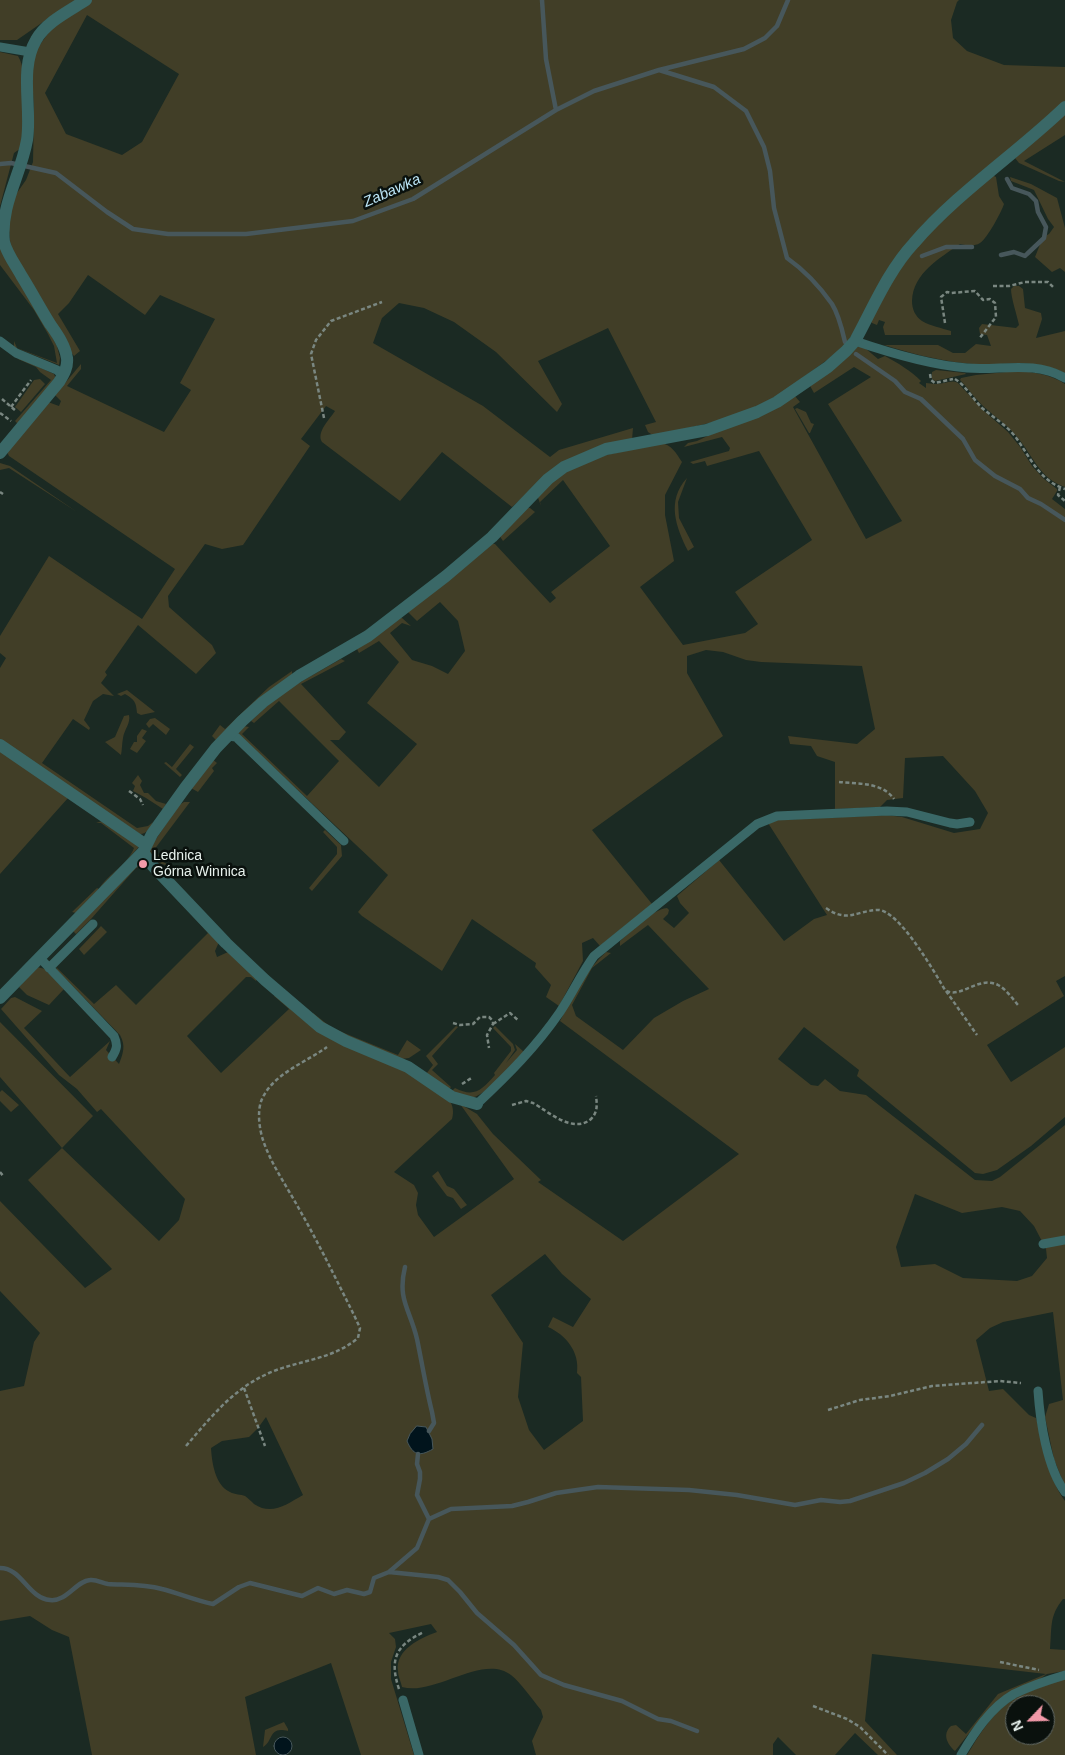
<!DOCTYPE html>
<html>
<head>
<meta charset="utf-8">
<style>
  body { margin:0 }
  #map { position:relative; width:1065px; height:1755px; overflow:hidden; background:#1b2a23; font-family:Helvetica,sans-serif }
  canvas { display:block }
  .north { position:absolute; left:1005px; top:1695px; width:50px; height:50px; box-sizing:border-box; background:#0a110d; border:1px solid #636b67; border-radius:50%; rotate:246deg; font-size:14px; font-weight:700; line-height:20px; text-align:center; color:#e9f3ee }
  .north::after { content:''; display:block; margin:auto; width:18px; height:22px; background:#f39aa9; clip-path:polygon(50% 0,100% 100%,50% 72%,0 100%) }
</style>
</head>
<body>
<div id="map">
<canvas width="1065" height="1755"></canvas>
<div class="north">N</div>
</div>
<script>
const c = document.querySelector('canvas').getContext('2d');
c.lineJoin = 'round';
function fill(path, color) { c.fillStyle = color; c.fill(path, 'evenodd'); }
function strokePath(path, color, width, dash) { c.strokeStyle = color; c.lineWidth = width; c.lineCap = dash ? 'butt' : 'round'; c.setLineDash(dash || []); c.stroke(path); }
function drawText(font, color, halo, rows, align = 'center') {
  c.font = font + ' Helvetica,sans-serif'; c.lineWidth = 5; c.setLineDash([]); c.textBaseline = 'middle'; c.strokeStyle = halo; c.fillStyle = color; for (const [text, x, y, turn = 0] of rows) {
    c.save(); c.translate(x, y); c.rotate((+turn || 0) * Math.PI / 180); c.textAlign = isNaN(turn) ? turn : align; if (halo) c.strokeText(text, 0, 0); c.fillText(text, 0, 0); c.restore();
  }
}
const green = new Path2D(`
  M0,0H959L957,2L951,20L953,38L967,51L1004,65L1065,67V101L947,203L842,349L779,395L751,410L722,420L654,436L648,432L645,425L656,422L608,328L538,361L562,404L557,412L496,352L454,322L424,308L399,303L382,318L373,343L483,406L550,457L559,450L633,428L632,440L555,469L512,507L442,452L400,501L322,442C316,432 330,419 335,411L326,406L301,439L310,446L243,545L222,549L205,544L168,596L169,607L212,645L216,653L196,674L138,625L105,672L107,675L101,683L114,696L103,694L93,701L84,720L90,728L89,730L73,719L42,763L137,828L148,826L153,822C150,828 147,834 140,834L0,741V668L6,658L0,653V636L49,556L142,619L175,569L9,456L7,452L48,402L59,406L61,401L55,395L81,364V369L67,386L164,432L191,390L180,383L215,319L160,295L145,315L88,275L69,303L58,314L80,351L74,356L69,350L11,251L7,207L26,180L33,162L34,112L32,73L34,53L69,4L17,40H0ZM87,15L179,74L142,142L122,155L66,134L45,93Z
  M0,52L18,56C30,75 23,125 21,148L14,153L0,206Z
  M1065,112V135L1024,161L1065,182L1059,181L1019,163L1015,158Z
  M992,175L996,177L999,196L1004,204C1002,211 987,239 980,243C974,247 966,245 960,244C940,258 913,273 912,301C912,309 915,316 922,321C930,326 942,328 951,331V335H885L883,327L885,322L879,320L877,325L872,323L870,320L899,270L933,227Z
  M1010,177L1031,184L1057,198L1065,228V272L1060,268L1052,272L1035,257L1043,237L1049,234L1054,227L1048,219L1034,190L1011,181Z
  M0,241L57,346L60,358L59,365L14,347V341L17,348L57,363L54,346L48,334L34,310L0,265Z
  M1014,286H1019L1023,289L1025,308L1041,313L1042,319L1036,338L1065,331V373C1028,356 1000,368 963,363C936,360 910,353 884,345H938L953,353H965L976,344L991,346L987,335L980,334L979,328L982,324L1016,328L1019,325C1017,315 1011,298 1011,289Z
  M858,346L865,348L878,359L885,356C898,363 911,371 921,381L919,383L926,388V383C929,383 932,384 935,384C944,385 950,379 958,383L983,410L1008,432L1021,448L1032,466L1044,479L1057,489V491L1052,499L1065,509V976L1056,981L1064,996L987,1045L1011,1082L1065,1047V1117L1031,1146L997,1170L983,1174L975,1173L857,1076L859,1070L804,1027L778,1059L811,1085L818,1086L825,1079L840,1091L866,1095L975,1180L992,1181L1000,1177L1065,1125V1487L1054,1459L1045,1417L1049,1404L1063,1400L1053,1312L1003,1322L990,1328L976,1340L989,1391L1003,1389L1029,1415L1036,1418C1044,1446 1048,1478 1065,1501V1599H1063C1049,1616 1052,1628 1050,1649L1065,1650V1671L1047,1674L978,1722L955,1751C947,1744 942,1734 951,1726L956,1725L966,1734L998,1694L1046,1674L872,1654L865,1721L897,1755H878L855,1733L835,1755H796L778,1737L773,1744V1755H536L532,1741L543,1717L541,1710C532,1699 521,1683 511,1675C483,1653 435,1696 402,1687C401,1682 398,1676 398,1671C395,1650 420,1638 437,1632L431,1624L389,1633L395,1639L396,1647L391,1662V1679L414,1755H361L331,1663L245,1697L256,1755H92L69,1637L52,1630L30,1616L0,1621V1391L24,1386L34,1342L40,1333L0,1291V1201L85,1288L112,1269L28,1180L62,1148L0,1077V1022L93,1116L62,1148L159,1241L179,1220L185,1199L101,1109L97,1112L77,1089L59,1075L1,1009L11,998L15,997L42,1011L24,1028L70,1077L110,1041L106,1050L119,1064C123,1053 126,1046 120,1035L57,970L56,967L94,1004L116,985L136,1005L208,933L157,876L219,942L215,951L217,957L228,952L257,978L256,981L251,977H246L187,1036L221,1073L289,1009L274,996L276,994L314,1026L408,1071L449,1099C453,1106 454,1111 452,1119L394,1172L414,1185L418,1193L416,1205L418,1215L434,1237L514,1179L460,1104L477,1114L493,1134L541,1180L538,1182L623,1241L739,1154L560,1021C573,996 585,971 606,952L611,953L592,968L572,1005L576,1016L623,1050L654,1018L683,1001L709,989L648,925L620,946V941C632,931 651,910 667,908L669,910L668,914L663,919L674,928L689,913L680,903L677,896L719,860L784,941L814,919L827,915L768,823L777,820L886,815L902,817L954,833L980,829L988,813L975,791L943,756L905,758L903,798L887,800L880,807L835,809V762L817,756L811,746L790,744L788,736L857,744L875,729L862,666L761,662L746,660L723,652L706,650L687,656V673L723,736L592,830L652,904L600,946L593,938L582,943L583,961L559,1006L546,997L551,985L535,967L536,963L472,919L442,971L362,916L358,912L388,875L238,734L243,726L249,727L242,734L307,796L339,761L279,701L254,723L251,721L281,693L341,659L345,661L301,684L346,732L339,740H330L379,787L417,744L367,703L399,662L379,641L359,653L356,647L399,618H402L411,626L402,623L390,633L412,660L432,666L448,674L465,651L458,621L440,602L417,621L408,612L490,544H495L550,603L556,598L551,592L610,546L563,480L540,502L541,506L537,495L560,475L592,458L661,443C672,445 676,453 682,462L665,495V515L674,561L640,587L683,645L745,633L758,624L735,592L812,540L759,451L707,466L705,461L693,464L690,462L729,451L730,448L722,437L684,447L688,443L697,441L794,395L800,402L793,407L866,539L902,521L828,404L871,377L854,367L814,393L809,384ZM915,1194L962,1213L1002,1207L1020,1211L1034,1226L1046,1249L1047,1258L1032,1276L1017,1281L963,1278L935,1264L901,1267L896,1247ZM545,1254L562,1274L591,1299L573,1327L553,1317L548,1327C566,1335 580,1352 577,1373L581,1377L583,1421L544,1450L529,1430L518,1397L523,1343L491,1295ZM266,1417L303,1495C287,1504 272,1516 254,1504C251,1501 248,1498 245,1496C241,1494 235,1495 230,1492C215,1485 212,1463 211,1448L222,1441L249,1437L258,1428Z
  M19,358L54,374L56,379L18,424L15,421L51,380L40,372L36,367L18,359Z
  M936,370L965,373L966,374L935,381L932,379V372Z
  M1016,371C1034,372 1050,374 1065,384V487C1040,479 1033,456 1018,438C1007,424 992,415 980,403C973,396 967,387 960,380L961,378L976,375Z
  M40,379L45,384L21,412L15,407L34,380Z
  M797,408L806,412L811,423L814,424L810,433H809L795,409Z
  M0,463L10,466L77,512L9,468L0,470Z
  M687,478L678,502L679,518L694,547L688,551C676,527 666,501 687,478Z
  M525,508H530L535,512L503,541L499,535Z
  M292,671V675L216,740L212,736L220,725L225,729L269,687Z
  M127,690L155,712L141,715L137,713C136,702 135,700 125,694L121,696L117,694Z
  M129,715C131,723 124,730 123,738C122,743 122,750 121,755L105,742L115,737L124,716Z
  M155,718L170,729L166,735L153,724L149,728L146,724L150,719Z
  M142,729L147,731L142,738L146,741L137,753L130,749L134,742H137V736Z
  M190,744L194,747L176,769L182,775L180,777L164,763L166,762L172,767Z
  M0,750L68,798L0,874Z
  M212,759L217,763L212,768L214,771L198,792L191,788Z
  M138,775L142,781L140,785L144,793H148L156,801L166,804L163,809L146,798L133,791L135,786L132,783Z
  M184,802H190L154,850L167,865C157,864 150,859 150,848L179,805Z
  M102,821L138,846V848L76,913L72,912L97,888L99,889C108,874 128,864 134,848L101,823H96Z
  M325,830L341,845L342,856L312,891L309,888L337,854V847L323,832Z
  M143,862L146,864V866H141L136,868L91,919L76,934L73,931L136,865Z
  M101,926L107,932L84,955L79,949Z
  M37,967L45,969L64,989L49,1005L27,995L19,987Z
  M313,1013L332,1028L398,1055L407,1040L421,1050L409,1058L401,1059L330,1028L313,1016Z
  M456,1026L458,1027L432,1056L438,1064L432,1070L451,1087L448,1091L426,1074L433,1065L426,1056Z
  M495,1026L513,1044L515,1050L506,1063L517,1050L515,1044L524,1052C513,1063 486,1097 470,1098C464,1098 457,1094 451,1092L455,1088C474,1098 482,1090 495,1075L494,1073L511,1051V1047L493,1028Z
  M2,1090L19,1105L11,1112L0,1101V1092Z
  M438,1171L447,1186L454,1189L467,1205L461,1209L453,1198L447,1196L432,1176Z
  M1065,1678V1755H967C978,1737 990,1716 1008,1703C1024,1691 1046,1686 1065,1678ZM1015,1705H1045V1735H1015Z
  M284,1722L288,1729V1731C268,1726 274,1741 263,1747L265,1730Z`);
const water = new Path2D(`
  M417,1426L426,1427L432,1439L433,1449C419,1457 413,1455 407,1441L410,1434Z
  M274 1746a9 9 0 1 1 18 0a9 9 0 1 1-18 0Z`);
const stream = new Path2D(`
  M542,0L546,59L556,110
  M659,70L714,87L746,111L764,147L770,171L774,208L787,258C804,270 820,287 832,304C839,315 842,329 845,342
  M0,164L11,163L56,173L107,212L133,229L168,234H246L353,221L413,199L556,110L594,91L659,70L744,49L765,38L777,26L788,0
  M1001,255L1014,252L1025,256L1027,254L1044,238L1046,227L1038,212L1036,201L1029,194L1012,188L1007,179
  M922,256L946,247H972
  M856,354L895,381L905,392L921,399L963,439L975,460L995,476L1020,489L1028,498L1041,504L1065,520
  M405,1267C397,1300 410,1309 417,1339C422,1363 426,1388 432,1412L434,1423L429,1431
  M418,1454L417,1464L420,1472V1479L417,1495L429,1519
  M0,1568C22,1568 28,1598 50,1600C67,1602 76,1581 90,1580C96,1579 102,1583 108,1584C126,1585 144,1584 162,1589C178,1593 197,1601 213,1604L239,1587L250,1583L302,1596L318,1588L334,1594L347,1590L364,1594L370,1592L374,1578L389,1572L417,1548L429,1519L451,1509L512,1506L528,1502L556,1493L598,1487L689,1490L737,1495L795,1505L821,1500L840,1502L850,1501L904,1483L925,1473L948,1459L966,1444L982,1425
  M389,1572L438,1577L448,1580L460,1592L477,1613L514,1645L541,1675L564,1685L622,1701L658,1719L671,1721L697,1731`);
const path = new Path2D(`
  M993,286H1009L1025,282H1048L1053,287
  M945,323L941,297L947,292L951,293L975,291L983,300L990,299L995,303L996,317L979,339
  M930,374L931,380L935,383L953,379
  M955,379C966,386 973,399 982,408C994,418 1008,426 1017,439C1031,459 1040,481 1065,489
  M2,399L16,411
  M11,407L31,380
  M0,413L11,421
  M324,418L311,354L316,340L331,321L382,302
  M1060,487L1058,495L1065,501
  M0,492L3,494
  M839,782C858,784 882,782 894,799
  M129,791L140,799L143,805
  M826,908C847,923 856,911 877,910C898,908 935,973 945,990C960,1000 978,975 998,985C1006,989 1012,998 1018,1005
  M946,991L977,1035
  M453,1023L460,1025L473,1024L480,1017H489L493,1021V1024L487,1035L489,1048
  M493,1024L510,1013L519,1021
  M462,1084L473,1077
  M512,1105L526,1101L533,1103C549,1112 573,1134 591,1119C598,1112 597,1104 596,1096
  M0,1172L4,1177
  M244,1388L265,1446
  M828,1410L860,1400L890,1396L932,1386L1000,1381L1021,1383
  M186,1446C211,1417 233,1389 269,1373C299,1360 332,1360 358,1338L360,1328L354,1315C336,1279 318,1242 298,1207C286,1185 271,1164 263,1140C259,1128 257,1110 262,1099C274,1073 305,1063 327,1047
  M1000,1662L1039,1670
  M399,1689C389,1659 396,1645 424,1632
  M813,1706L847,1719L860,1727L888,1755`);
const service = new Path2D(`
  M0,47L30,52
  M0,341L16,353L57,370L63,376
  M855,341C890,353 929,365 967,368C1000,371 1034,360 1065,378
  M227,736L236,737L344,841
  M39,957L114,1036C118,1045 117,1049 112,1057
  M49,968L93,924
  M477,1104C508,1075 536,1047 560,1012C572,994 581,974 594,956L757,824L777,816L887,811L907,812L950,823L957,824L970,822
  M1043,1244L1065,1240
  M1038,1391C1040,1421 1047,1468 1065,1492
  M403,1700L419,1755
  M961,1755C974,1733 991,1707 1014,1694C1030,1686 1048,1680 1065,1675`);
const minor = new Path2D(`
  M0,453L59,382C64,374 68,367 67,358C65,345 57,334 50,324C40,308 31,291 21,275C15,264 7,254 4,242C0,205 21,175 27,140C32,108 19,69 36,40C46,22 69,11 86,0
  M0,745L146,845
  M143,852L153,866L226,943L265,980L320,1027L346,1041L408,1067L452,1097L477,1104
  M0,998L143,852L152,834L185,788L216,748L242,721L263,702L299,676L368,636L446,576L492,537L548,479L564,467L606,449L707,430L757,412L777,402L828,367L846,351L855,341C873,308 888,271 914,243C958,192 1016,154 1065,107`);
const markers = [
  [143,864,5,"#f39aa9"]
];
const poiNames = [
  ["Lednica",153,856],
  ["Górna Winnica",153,872]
];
const waterNames = [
  ["Zabawka",392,191,-24]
];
fill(green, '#413e27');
fill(water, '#01141c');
strokePath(water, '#47575b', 1);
strokePath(stream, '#47575b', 4.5);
strokePath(path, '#7a8781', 2.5, [4, 2.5]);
strokePath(service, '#3a6867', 9);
strokePath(minor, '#3a6867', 12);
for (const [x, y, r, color] of markers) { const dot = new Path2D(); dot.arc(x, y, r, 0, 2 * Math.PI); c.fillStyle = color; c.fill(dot); strokePath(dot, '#0a110d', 2); }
drawText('14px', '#e9f3ee', '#0a110d', poiNames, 'left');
drawText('italic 15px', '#bce6f7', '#0a110d', waterNames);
</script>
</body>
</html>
